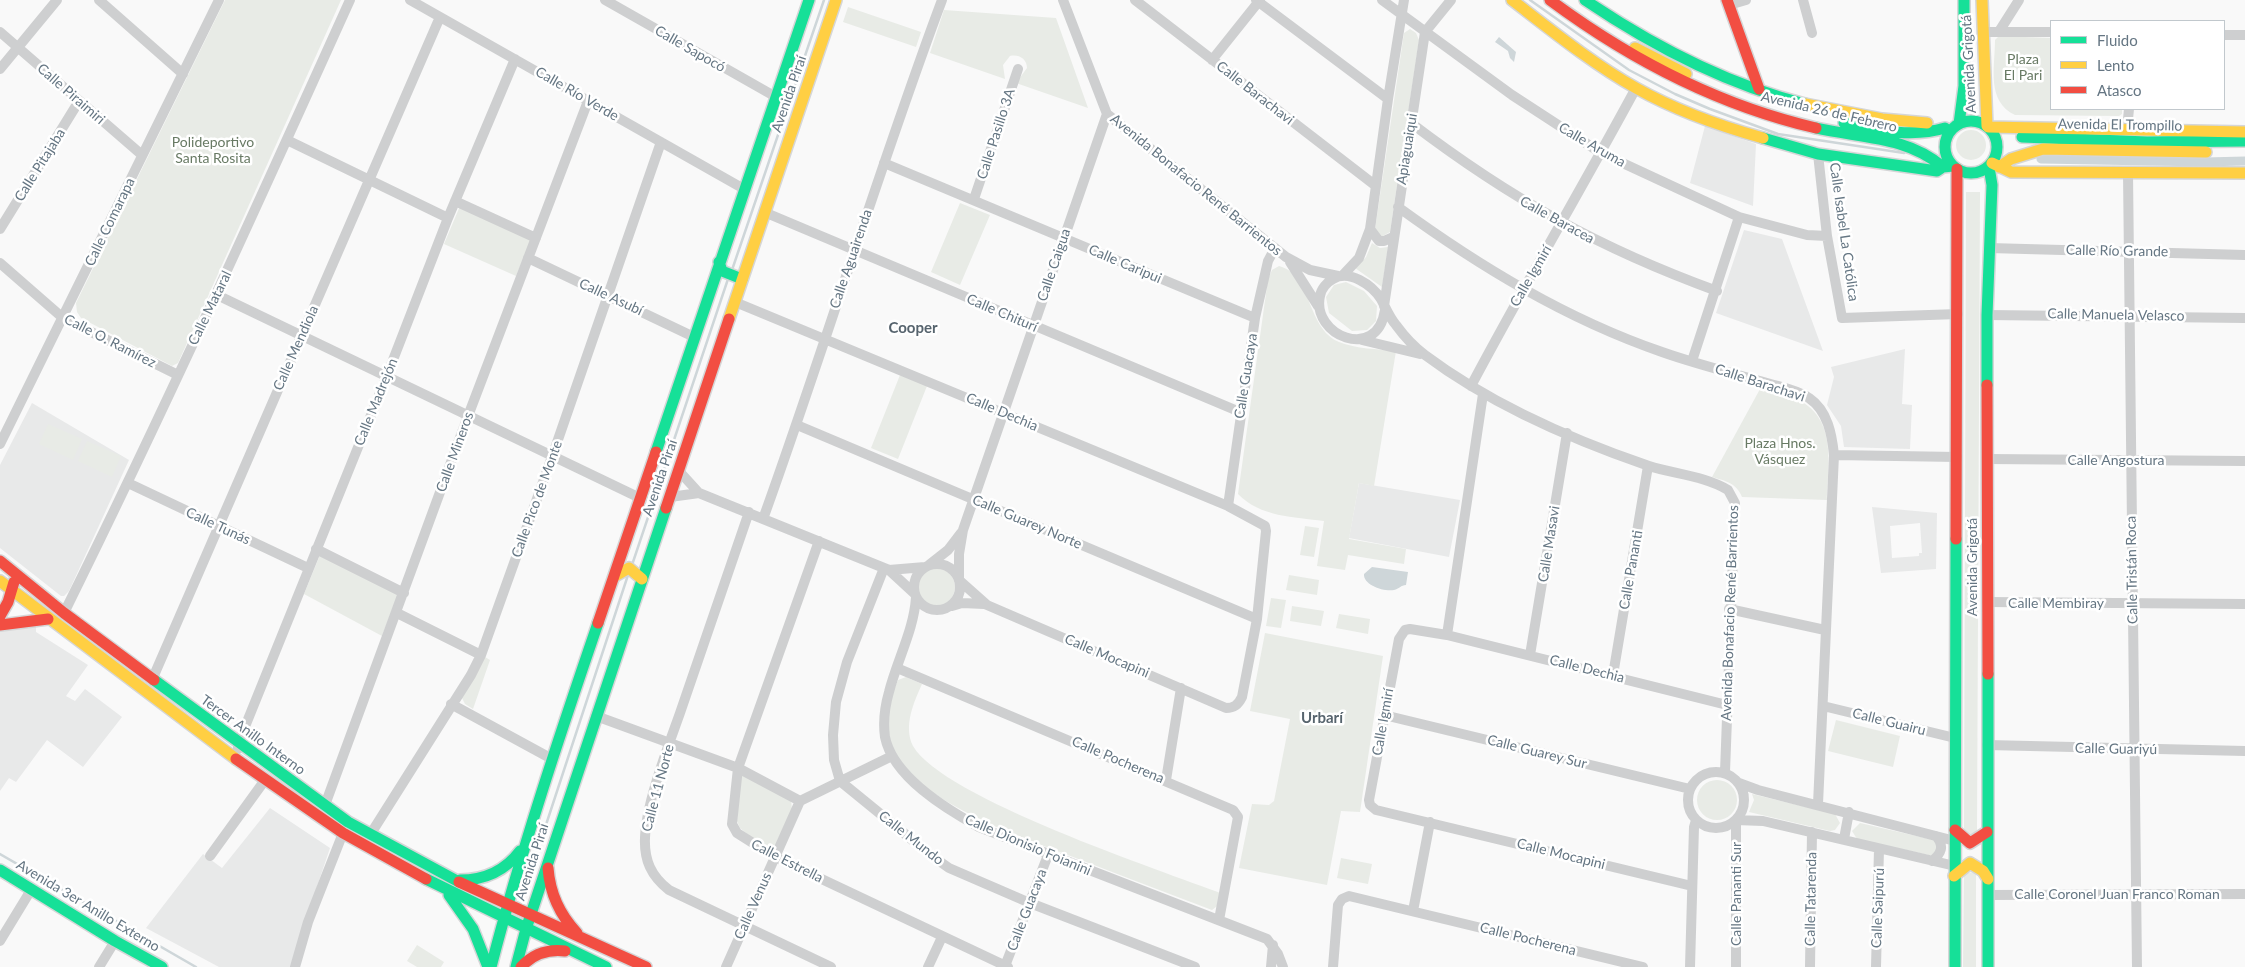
<!DOCTYPE html>
<html>
<head>
<meta charset="utf-8">
<style>
  body { margin:0 }
  #map { position:relative; width:2245px; height:967px; overflow:hidden; background:#f9f9f9; font-family:Lato,sans-serif }
  canvas { display:block }
  .legend { position:absolute; left:2050px; top:20px; width:175px; height:90px; box-sizing:border-box; background:#fff; border:1px solid #c1c8cd; margin:0; padding:6px 9px; list-style:none; font-size:15px; color:#657683 }
  .legend li { display:flex; align-items:center; gap:10px; height:25px }
  .legend b { width:25px; border:1px solid #c1c8cd }
</style>
</head>
<body>
<div id="map">
<canvas width="2245" height="967"></canvas>
<ul class="legend">
<li><b style="height:6px;background:#16e098"></b>Fluido</li>
<li><b style="height:6px;background:#ffcf43"></b>Lento</li>
<li><b style="height:6px;background:#f24e42"></b>Atasco</li>
</ul>
</div>
<script>
const c = document.querySelector('canvas').getContext('2d');
c.lineJoin = 'round';
function fill(path, color) { c.fillStyle = color; c.fill(path, 'evenodd'); }
function strokePath(path, color, width, dash) { c.strokeStyle = color; c.lineWidth = width; c.lineCap = dash ? 'butt' : 'round'; c.setLineDash(dash || []); c.stroke(path); }
function drawText(font, color, halo, rows, align = 'center') {
  c.font = font + ' Lato,sans-serif'; c.lineWidth = 5; c.setLineDash([]); c.textBaseline = 'middle'; c.strokeStyle = halo; c.fillStyle = color; for (const [text, x, y, turn = 0] of rows) {
    c.save(); c.translate(x, y); c.rotate((+turn || 0) * Math.PI / 180); c.textAlign = isNaN(turn) ? turn : align; if (halo) c.strokeText(text, 0, 0); c.fillText(text, 0, 0); c.restore();
  }
}
const built = new Path2D(`
  M1705,126L1756,144L1753,206L1690,183Z
  M1744,230L1782,239L1823,351L1716,313Z
  M1905,349L1902,404L1912,405L1910,449L1844,447L1841,426L1827,405L1834,377L1831,367Z
  M32,403L129,460L69,591L64,596H61L0,548V465Z
  M1359,483L1460,500L1449,557L1349,538Z
  M1872,507L1937,513L1936,569L1881,573ZM1920,523L1922,553H1919V556L1892,558L1890,526Z
  M36,624V632L88,665L66,696L75,701L85,689L122,717L83,767L47,740L16,782L9,778L0,791V631Z
  M270,808L330,848L290,967H219L146,928L203,854L222,868Z`);
const green = new Path2D(`
  M225,0H341L178,363L172,366L81,318L77,312L76,303Z
  M848,7L921,32L916,47L843,22Z
  M944,10L1056,18L1088,108L1016,83L1027,68C1027,59 1019,54 1010,56L1003,65L1005,79L930,53Z
  M1410,29L1416,33L1419,40L1390,232L1381,237L1375,229L1404,33Z
  M1999,36L2051,38V109H2122V114L2119,116L2015,115C1986,101 1995,68 1995,40Z
  M1956 145a15 15 0 1 1 30 0a15 15 0 1 1-30 0Z
  M1966,192H1980L1977,830L1974,836L1964,833Z
  M960,203L990,215L960,285L931,272Z
  M460,206L531,240L516,276L444,244Z
  M1372,243L1380,248L1388,247L1382,287L1355,268L1366,257Z
  M1279,266C1313,275 1306,328 1339,342C1356,349 1378,349 1396,351L1374,486L1359,483L1349,539L1406,549L1404,564L1348,555L1345,570L1317,566L1324,521C1294,517 1260,517 1238,494L1268,279L1272,270Z
  M1346,282L1364,291L1377,306L1376,321L1367,330L1352,331L1329,313L1326,297L1334,285Z
  M900,375L927,386L898,459L871,448Z
  M1760,389C1773,393 1788,395 1800,401C1837,420 1828,466 1827,500L1742,497C1736,483 1726,481 1712,477Z
  M48,424L82,439L73,460L39,444Z
  M87,441L121,456L112,477L78,461Z
  M1305,526L1319,528L1314,557L1300,555Z
  M320,555L398,594L382,636L304,594Z
  M917 587a19 19 0 1 1 38 0a19 19 0 1 1-38 0Z
  M1289,575L1319,580L1317,595L1286,590Z
  M1271,598L1286,600L1281,628L1266,626Z
  M1292,606L1324,611L1321,626L1290,621Z
  M1339,614L1370,619L1368,634L1336,628Z
  M1265,633L1383,656L1360,812L1341,811L1327,885L1239,868L1252,804L1269,805L1274,801L1290,719L1250,711Z
  M485,657L490,660L473,709L465,704L461,696Z
  M906,677L922,684C914,702 903,726 913,746C943,798 1160,870 1223,894L1221,903L1212,910C1168,893 1124,877 1081,860C1029,840 926,806 897,757C884,734 887,704 898,680Z
  M1836,720L1900,736L1893,767L1828,751Z
  M741,774L791,800L792,809L773,850L747,834L740,828L737,821Z
  M1697 800a20 20 0 1 1 40 0a20 20 0 1 1-40 0Z
  M1752,794L1835,814L1840,823L1835,830L1830,831L1749,812L1754,800Z
  M1860,823L1934,840L1938,847L1933,856L1857,839L1852,831Z
  M1341,858L1372,864L1368,884L1337,878Z
  M1976,872V967H1963L1964,873Z
  M417,945L444,962L441,967H417L407,961Z`);
const water = new Path2D(`
  M1499,37L1516,52L1514,62L1510,58L1508,51L1495,42Z
  M1372,567L1408,572L1406,585C1401,585 1399,589 1394,590C1384,592 1363,585 1364,574Z`);
const stream = new Path2D(`
  M1530,0L1629,70L1675,94L1710,109L1778,134L1904,153
  M732,270L824,0
  M632,565L728,279
  M541,840L628,575
  M0,854L196,967`);
const canal = new Path2D(`
  M2041,159L2205,162L2245,161`);
const street = new Path2D(`
  M99,0L183,74
  M410,0L744,189
  M605,0L776,97
  M1063,0L1107,114L1286,257L1310,270L1338,276
  M1135,0L1376,186
  M1256,0L1388,99
  M1382,0L1512,95L1601,153L1739,217L1807,235L1827,236
  M1803,0L1812,33
  M1729,5L1746,0
  M2000,30L2019,0
  M0,32L142,155
  M1982,32H2051
  M2224,35H2245
  M1212,60L1260,0
  M0,69L57,0
  M1411,123C1511,199 1599,248 1717,291
  M2122,129L2128,119L2129,109
  M287,140L448,218
  M1818,154L1827,236L1842,318L1958,314
  M884,163L1255,318
  M2128,173L2137,967
  M974,199L1018,69
  M455,201L536,238
  M1398,207C1479,266 1566,319 1662,352C1696,364 1732,373 1767,383C1780,387 1798,390 1809,398C1828,411 1832,435 1834,455L1818,804
  M764,212L1240,412
  M0,229L79,101
  M1370,229L1379,241H1384L1393,237
  M1989,248L2245,255
  M528,258L694,337
  M1290,262L1318,306
  M0,263L63,318L178,375
  M1343,275L1359,258L1370,229L1388,99L1404,0
  M217,295L640,498
  M735,302L1228,506L1265,526L1266,531L1257,619L1242,697C1238,705 1234,708 1226,708L987,605L960,581
  M1384,306L1425,32L1451,0
  M1385,310C1377,363 1311,335 1320,296C1321,289 1327,282 1333,279C1349,269 1372,285 1381,299C1386,308 1389,317 1396,325C1404,336 1414,347 1425,355C1489,403 1573,440 1649,466C1674,474 1705,476 1728,490L1735,503L1725,772
  M1987,315L2245,318
  M1362,340L1420,354
  M1692,361L1739,217
  M1471,386C1524,286 1582,188 1636,88
  M797,425L1257,619
  M0,444L219,0
  M1834,455L1957,457
  M1987,459L2245,461
  M679,471L699,493L889,570L915,594
  M128,483L308,568
  M670,497L699,493
  M1228,506L1255,318L1268,261L1275,248
  M749,512C726,579 703,646 680,713C668,747 646,803 645,838C644,860 651,876 669,890L831,967
  M763,519C825,347 878,171 942,0
  M819,541L738,768L732,824L737,833L775,857L1008,967
  M316,549L404,593
  M914 587a23 23 0 1 1 46 0a23 23 0 1 1-46 0Z
  M929,565L948,550L961,533
  M884,568L847,662L836,702L833,735L834,760L840,781L932,856L949,868L1030,903L1195,967
  M889,570L925,567
  M959,578V554L963,530L1107,114
  M916,597C914,630 897,660 889,692C885,706 883,723 885,737C893,777 946,809 979,827L1267,939L1278,954L1283,967
  M1987,602L2245,604
  M952,606L962,603L984,604
  M1729,609L1825,630
  M64,613C164,411 257,206 350,0
  M397,613L481,655
  M1447,635L1483,394
  M1530,655L1567,433
  M897,668L1233,810L1238,817L1219,920
  M1613,675L1648,466
  M152,680L440,17
  M451,704L552,759
  M1823,706L1955,738
  M1384,715L1690,789
  M596,716L738,768L800,801
  M1987,745L2245,751
  M238,749V744L386,378L448,218L515,59
  M1688 800a28 28 0 1 1 56 0a28 28 0 1 1-56 0Z
  M1166,780L1181,688
  M1739,783L1758,790L1955,841
  M325,805L468,416L588,101
  M1736,820L1763,821L1955,866
  M1736,821V967
  M370,835L471,675L481,655L552,457L661,142
  M1844,839L1849,812
  M210,856L265,780
  M1932,861C1941,854 1945,846 1936,836
  M1692,886L1376,810L1370,805L1369,800L1399,639L1405,630L1410,629L1447,635L1727,705
  M1988,895L2245,894
  M1413,911L1430,822
  M0,941L31,890
  M1005,966L1048,855
  M99,967L115,941
  M295,967L308,922L343,833
  M726,967L800,801L892,756
  M928,967L942,937
  M1271,967L1273,945
  M1333,967L1338,905L1342,899L1349,896L1643,967
  M1690,967L1694,827L1696,820
  M1810,967L1812,832
  M1876,967L1879,849`);
const fast = new Path2D(`
  M1585,0C1653,46 1725,84 1805,104
  M1945 147a26 26 0 1 1 52 0a26 26 0 1 1-52 0Z
  M1844,123C1878,130 1911,138 1945,128
  M1959,124L1964,86V0
  M1816,128C1860,138 1907,136 1943,167
  M2022,137L2147,142L2245,141
  M1763,138L1818,154L1937,171L1943,167L1953,166
  M719,262L722,271L742,279
  M1987,385V315L1992,185L1989,167
  M656,452L809,0
  M1988,674V967
  M154,680L348,822L459,882
  M0,870L115,941L162,967
  M426,879L606,967
  M460,880C485,880 505,871 520,851
  M449,895L473,929L488,967
  M491,967C521,851 559,737 598,623
  M516,967L526,929L666,508
  M1955,967L1956,539`);
const slow = new Path2D(`
  M1512,0C1551,30 1593,64 1636,88C1675,110 1720,126 1763,138
  M1982,0L1987,126
  M1635,48L1686,74
  M1805,104L1882,119L1927,123
  M1988,127L2245,132
  M1992,163L2011,172L2245,173
  M1999,167L2011,159L2043,149L2206,152
  M729,319L836,0
  M615,576L629,568L642,579
  M0,581L236,759
  M1954,876L1970,863L1983,871L1988,879`);
const jam = new Path2D(`
  M1550,0C1631,60 1717,105 1816,128
  M1727,0L1759,89
  M1987,385L1988,674
  M666,508L729,319
  M1956,539L1957,169
  M0,561L64,613L154,680
  M0,616L8,602L14,582
  M598,623L656,452
  M0,625L48,619
  M236,759L343,833L426,879
  M1955,830L1970,843L1987,832
  M548,868C550,894 559,914 577,933
  M459,882L646,967
  M521,967C533,954 548,949 565,951`);
const streetNames = [
  ["Calle Sapocó",690,49,30],
  ["Avenida Grigotá",1969,64,-93],
  ["Calle Barachavi",1255,93,38],
  ["Calle Piraimiri",71,94,41],
  ["Calle Río Verde",577,94,30],
  ["Avenida Piraí",789,94,-71],
  ["Avenida 26 de Febrero",1829,112,13],
  ["Avenida El Trompillo",2120,125,1],
  ["Calle Pasillo 3A",996,134,-72],
  ["Calle Aruma",1592,145,30],
  ["Apiaguaiqui",1407,149,-81],
  ["Calle Pitajaba",40,165,-58],
  ["Avenida Bonafacio René Barrientos",1196,185,39],
  ["Calle Baracea",1557,220,29],
  ["Calle Comarapa",110,222,-64],
  ["Calle Isabel La Católica",1844,232,82],
  ["Calle Río Grande",2117,251,1],
  ["Calle Aguairenda",851,259,-71],
  ["Calle Caripui",1125,264,23],
  ["Calle Caigua",1054,265,-71],
  ["Calle Igmirí",1531,276,-60],
  ["Calle Asubí",611,297,25],
  ["Calle Mataral",210,308,-64],
  ["Calle Chiturí",1002,313,23],
  ["Calle Manuela Velasco",2116,315,1],
  ["Calle O. Ramírez",110,341,27],
  ["Calle Mendiola",296,348,-66],
  ["Calle Guacaya",1246,376,-81],
  ["Calle Barachavi",1760,383,18],
  ["Calle Madrejón",376,402,-68],
  ["Calle Dechia",1002,412,23],
  ["Calle Mineros",455,452,-70],
  ["Calle Angostura",2116,460],
  ["Avenida Piraí",660,478,-71],
  ["Calle Pico de Monte",537,499,-70],
  ["Calle Guarey Norte",1027,522,23],
  ["Calle Tunás",218,526,25],
  ["Calle Masavi",1549,544,-81],
  ["Avenida Grigotá",1972,567,-90],
  ["Calle Pananti",1631,570,-80],
  ["Calle Tristán Roca",2132,570,-91],
  ["Calle Membiray",2056,603],
  ["Avenida Bonafacio René Barrientos",1730,613,-88],
  ["Calle Mocapini",1107,656,23],
  ["Calle Dechia",1587,669,14],
  ["Calle Igmirí",1383,722,-80],
  ["Calle Guairu",1889,722,14],
  ["Tercer Anillo Interno",253,735,36],
  ["Calle Guariyú",2116,749,1],
  ["Calle Guarey Sur",1537,752,14],
  ["Calle Pocherena",1118,760,23],
  ["Calle 11 Norte",658,788,-75],
  ["Calle Mundo",911,838,38],
  ["Calle Dionisio Foianini",1028,845,23],
  ["Calle Mocapini",1561,854,14],
  ["Calle Estrella",787,861,27],
  ["Avenida Piraí",532,862,-72],
  ["Calle Pananti Sur",1736,894,-90],
  ["Calle Coronel Juan Franco Roman",2117,894],
  ["Calle Tatarenda",1811,899,-89],
  ["Avenida 3er Anillo Externo",88,906,31],
  ["Calle Venus",753,906,-66],
  ["Calle Saipurú",1878,908,-88],
  ["Calle Guacaya",1027,910,-69],
  ["Calle Pocherena",1528,939,14]
];
const parkNames = [
  ["Plaza",2023,59],
  ["El Pari",2023,75],
  ["Polideportivo",213,142],
  ["Santa Rosita",213,158],
  ["Plaza Hnos.",1780,443],
  ["Vásquez",1780,459]
];
const neighbourhoodNames = [
  ["Cooper",913,328],
  ["Urbarí",1322,718]
];
fill(built, '#e8e9e9');
fill(green, '#e8ebe6');
fill(water, '#ced6d9');
strokePath(stream, '#ced6d9', 2.5);
strokePath(canal, '#ced6d9', 9);
strokePath(fast, '#d5d6d7', 14);
strokePath(slow, '#d5d6d7', 14);
strokePath(jam, '#d5d6d7', 14);
strokePath(street, '#cecfd0', 10);
strokePath(fast, '#16e098', 11);
strokePath(slow, '#ffcf43', 11);
strokePath(jam, '#f24e42', 11);
drawText('14px', '#657683', '#fff', streetNames);
drawText('14px', '#687a64', '#fff', parkNames);
drawText('bold 15px', '#57646e', '#fff', neighbourhoodNames);
</script>
</body>
</html>
